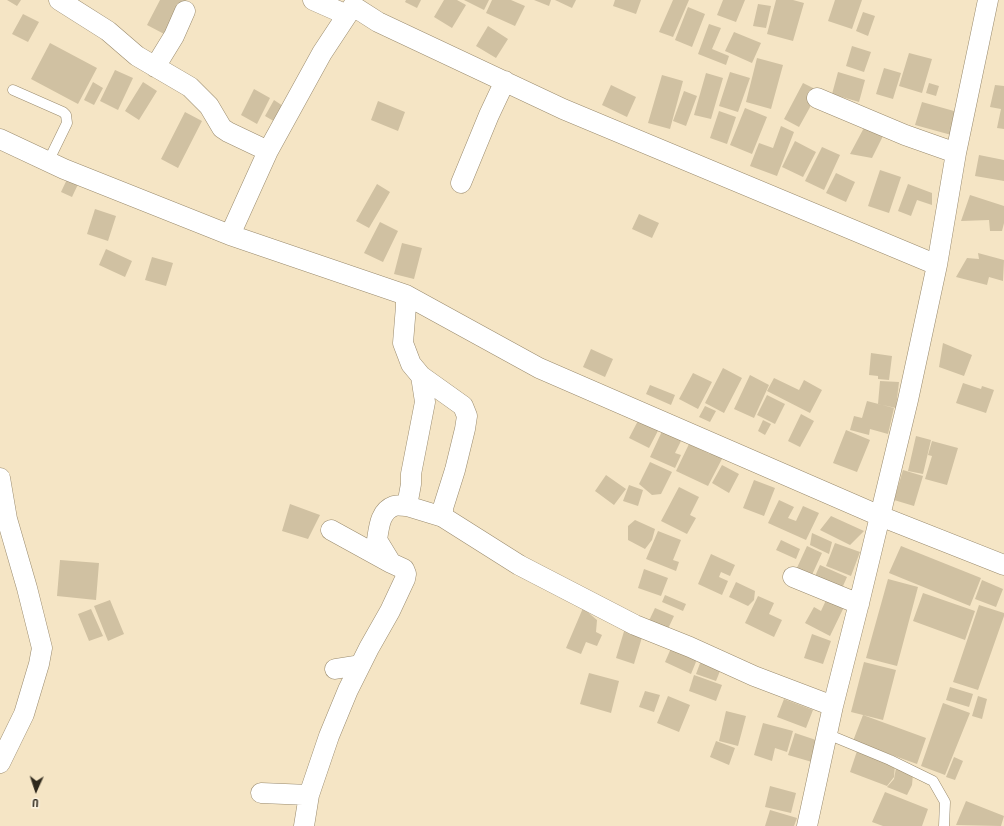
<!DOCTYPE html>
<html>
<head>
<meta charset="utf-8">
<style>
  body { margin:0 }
  #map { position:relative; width:1004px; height:826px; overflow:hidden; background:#f5e5c5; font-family:"Roboto Condensed",sans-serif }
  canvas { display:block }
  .north { position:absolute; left:16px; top:770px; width:40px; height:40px; -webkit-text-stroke:3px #fcf3e0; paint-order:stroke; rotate:183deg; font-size:11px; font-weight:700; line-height:16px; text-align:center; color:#2e281c }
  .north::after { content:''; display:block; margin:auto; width:14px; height:18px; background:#2e281c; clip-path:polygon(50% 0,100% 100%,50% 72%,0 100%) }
</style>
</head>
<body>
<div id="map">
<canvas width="1004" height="826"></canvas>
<div class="north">U</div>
</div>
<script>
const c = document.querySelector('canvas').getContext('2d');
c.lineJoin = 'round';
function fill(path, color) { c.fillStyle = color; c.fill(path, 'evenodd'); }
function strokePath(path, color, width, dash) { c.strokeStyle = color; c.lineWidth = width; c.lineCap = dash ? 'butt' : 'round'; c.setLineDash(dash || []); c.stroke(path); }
const building = new Path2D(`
  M7,0H21L17,6Z
  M160,0H186L168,36L147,25Z
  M406,0H421L417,8L405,2Z
  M444,0H457L466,5L452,28L434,17Z
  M464,0H489L484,10Z
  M492,0H511L525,6L515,26L486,13Z
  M534,0H551L549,6Z
  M555,0H576L572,8Z
  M615,0H641L636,14L613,6Z
  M673,0H689L673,37L659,32Z
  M723,0H745L736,22L717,15Z
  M776,0H793L804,3L793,41L767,34Z
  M835,0H862L852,29L828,21Z
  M758,4L771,6L766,28L753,26Z
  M688,7L705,14L692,47L675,40Z
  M863,12L875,16L868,36L856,31Z
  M23,14L39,22L28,42L12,34Z
  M709,24L721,28L712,49L729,56L726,65L698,54Z
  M488,26L508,39L496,58L476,46Z
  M734,32L761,43L752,63L725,51Z
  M50,43L97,68L78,104L31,79Z
  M852,46L871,52L864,72L846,66Z
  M909,53L932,59L922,93L899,86Z
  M757,58L783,65L771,109L746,102Z
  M884,68L901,73L893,99L876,94Z
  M115,70L133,78L118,110L100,101Z
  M730,72L750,78L738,112L719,106Z
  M838,72L865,80L859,102L832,94Z
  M706,73L723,78L711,119L694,115Z
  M662,75L683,81L670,129L648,123Z
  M93,82L103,88L94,105L84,100Z
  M143,82L157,91L139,120L125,111Z
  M803,83L819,91L799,127L784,119Z
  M929,83L939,86L936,96L926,93Z
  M611,85L636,97L627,117L602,105Z
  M995,85L1004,86V129L997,128L1001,109L990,107Z
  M254,89L270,98L257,124L241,115Z
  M684,91L697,96L686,126L673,121Z
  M274,100L286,108L277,123L265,116Z
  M378,101L405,112L398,131L371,120Z
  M922,102L961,113L955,136L915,125Z
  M745,108L767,117L752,154L730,145Z
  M719,111L736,117L727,144L710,138Z
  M185,112L202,121L178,168L161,159Z
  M866,124L884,134L872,158L850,154Z
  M781,126L794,132L777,176L750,166L759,143L773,148Z
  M795,141L816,152L803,177L782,167Z
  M822,147L840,155L824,190L805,181Z
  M979,155L1004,160V181L975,176Z
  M880,170L901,177L889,213L868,206Z
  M70,173L81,178L72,197L61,192Z
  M836,173L855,182L846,202L826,193Z
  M377,184L390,192L369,228L356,221Z
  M908,184L932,193V205L917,200L911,216L898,211Z
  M970,195L1004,206V223L1002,231H990L989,220L961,221Z
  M95,209L116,216L108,241L87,234Z
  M639,214L659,223L652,238L632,229Z
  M380,222L398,231L383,262L364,253Z
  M402,243L422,248L414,279L394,274Z
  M106,249L132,261L125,277L99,265Z
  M978,253L1004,260L1003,281L989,277L987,285L956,277L967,258L979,259Z
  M152,257L173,263L166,286L145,280Z
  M943,343L972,355L964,376L939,367Z
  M591,349L613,359L605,377L583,367Z
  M871,353L892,356L889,380L878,379V376L869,375Z
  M723,368L742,378L724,413L705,403Z
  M693,373L712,382L698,409L679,399Z
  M750,375L769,385L754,418L734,409Z
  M774,378L799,390L804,380L822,390L810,413L767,391Z
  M880,381L899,382L896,408L878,404Z
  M963,383L981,389L982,386L994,390L986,413L956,403Z
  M650,385L675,395L671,405L646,394Z
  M767,395L785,404L775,424L757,415Z
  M867,401L894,408L888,434L870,429L869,435L850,430L854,416L862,418Z
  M705,406L716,411L710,422L699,417Z
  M801,414L814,421L800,447L788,441Z
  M641,415L661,425L649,448L629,438Z
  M763,420L771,424L765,435L758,431Z
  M664,427L684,435L675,453L681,455L675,468L650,457Z
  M846,430L870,440L857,472L833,463Z
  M916,436L931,440L923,474L908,471Z
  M932,441L958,448L947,485L925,479L932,456L928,455Z
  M689,444L710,454L713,449L724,455L708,486L676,471Z
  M650,462L672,472L661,494L652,495L639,484Z
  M722,465L739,474L729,493L712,483Z
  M903,470L923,476L914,506L894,500Z
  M606,475L626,489L614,505L595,491Z
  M754,480L775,488L764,516L743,508Z
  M629,485L643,490L638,506L623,501Z
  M679,487L699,497L690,515L696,518L687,534L661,521Z
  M779,500L794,507L788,518L796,521L803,506L819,513L806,540L768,523Z
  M290,504L320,515L308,539L282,531Z
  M831,516L864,531L850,545L820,530Z
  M635,520L655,529L652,540L645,549L628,540V526Z
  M658,531L681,540L673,560L679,562L676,571L646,559Z
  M812,533L832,542L829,554L810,545Z
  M781,540L800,549L796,559L776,550Z
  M835,543L860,552L851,576L826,566Z
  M807,546L822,553L811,577L796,570Z
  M901,546L981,578L970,606L889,573Z
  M711,554L735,565L730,576L721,572L719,577L728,581L722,595L698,584Z
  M60,560L99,563L96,600L57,596Z
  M820,565L847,577L839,595L812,583Z
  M644,569L668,578L661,596L638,588Z
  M888,579L918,587L897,666L866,658Z
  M982,580L1003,589L996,607L975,599Z
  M736,582L755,591L754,600L748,606L729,597Z
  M923,593L975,611L965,640L913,621Z
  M665,595L686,604L683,611L662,602Z
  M758,596L774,603L769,614L782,620L774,637L745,623Z
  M827,598L844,607L830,636L805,623L814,607L821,611Z
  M110,600L124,634L108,641L94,606Z
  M979,605L1004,613V616L978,690L953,682Z
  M583,608L597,620L596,632L602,635L597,646L586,642L581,654L566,648Z
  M655,608L674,616L665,635L646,627Z
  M91,609L103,636L89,641L78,614Z
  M625,628L643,634L634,664L616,658Z
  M812,634L831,641L823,664L804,658Z
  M672,646L698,657L691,674L665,662Z
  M702,658L722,666L716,681L696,674Z
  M864,662L896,670L883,720L851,712Z
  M589,673L619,681L611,713L580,704Z
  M694,675L722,685L716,701L689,691Z
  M950,687L973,694L969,707L946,700Z
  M645,691L660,695L654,712L639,707Z
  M668,696L690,705L679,732L657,723Z
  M978,696L987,699L982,719L972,716Z
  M784,699L813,710L806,728L777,717Z
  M943,703L970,713L945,775L921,766Z
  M726,711L746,716L738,746L719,741Z
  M863,715L926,738L917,764L853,741Z
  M763,723L793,731L787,752L775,748L772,761L754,755Z
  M795,733L819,741L812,762L788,755Z
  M716,741L735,748L729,765L710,757Z
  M857,751L895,765L894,777L887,786L850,772Z
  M954,757L963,761L955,780L946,777Z
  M896,768L913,774L912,785L907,795L887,787L894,779Z
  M770,786L796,793L791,813L765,807Z
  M885,792L928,809L922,826H883L872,822Z
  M966,801L1004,816L1001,826L956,825Z
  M770,810L797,818L794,826H765Z`);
const lane = new Path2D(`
  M13,90L63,112L66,115L67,123L48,162
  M827,734L890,760L933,781L945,802L944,826`);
const street = new Path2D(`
  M59,0L108,31L137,56L190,87L209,106L222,128L228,132L268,151
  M313,0L347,15
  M155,67L174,36L185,11
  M817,98L905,135L956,153
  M0,139L64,169L230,235L406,295L539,368L880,516L1004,565
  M461,183L489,115L505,81
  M230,235L268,151L322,53L353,6L378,22L563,109L937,265
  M406,295V306L403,343L411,364L421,376L463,406L467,416L465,429L455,470L443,508V517L519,565L635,625L690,647L754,676L833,706
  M0,478L7,519L27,588L42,648L39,664L24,714L0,763
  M407,506L443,517
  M331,530L391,563
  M793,577L859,604
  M335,669L360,665
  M261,793L309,795
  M304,826L309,795L329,736L348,690L369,648L390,611L405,579L406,574L404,569L391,563L377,540C379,527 380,511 394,506C398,505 403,506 407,506L411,484V474L425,402L421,376
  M807,826L833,706L860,599L908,400L937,265L956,153L988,0`);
fill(building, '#d0c1a2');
strokePath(lane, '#998a6d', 11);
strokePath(street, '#998a6d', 21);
strokePath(lane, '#fff', 10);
strokePath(street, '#fff', 20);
</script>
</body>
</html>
